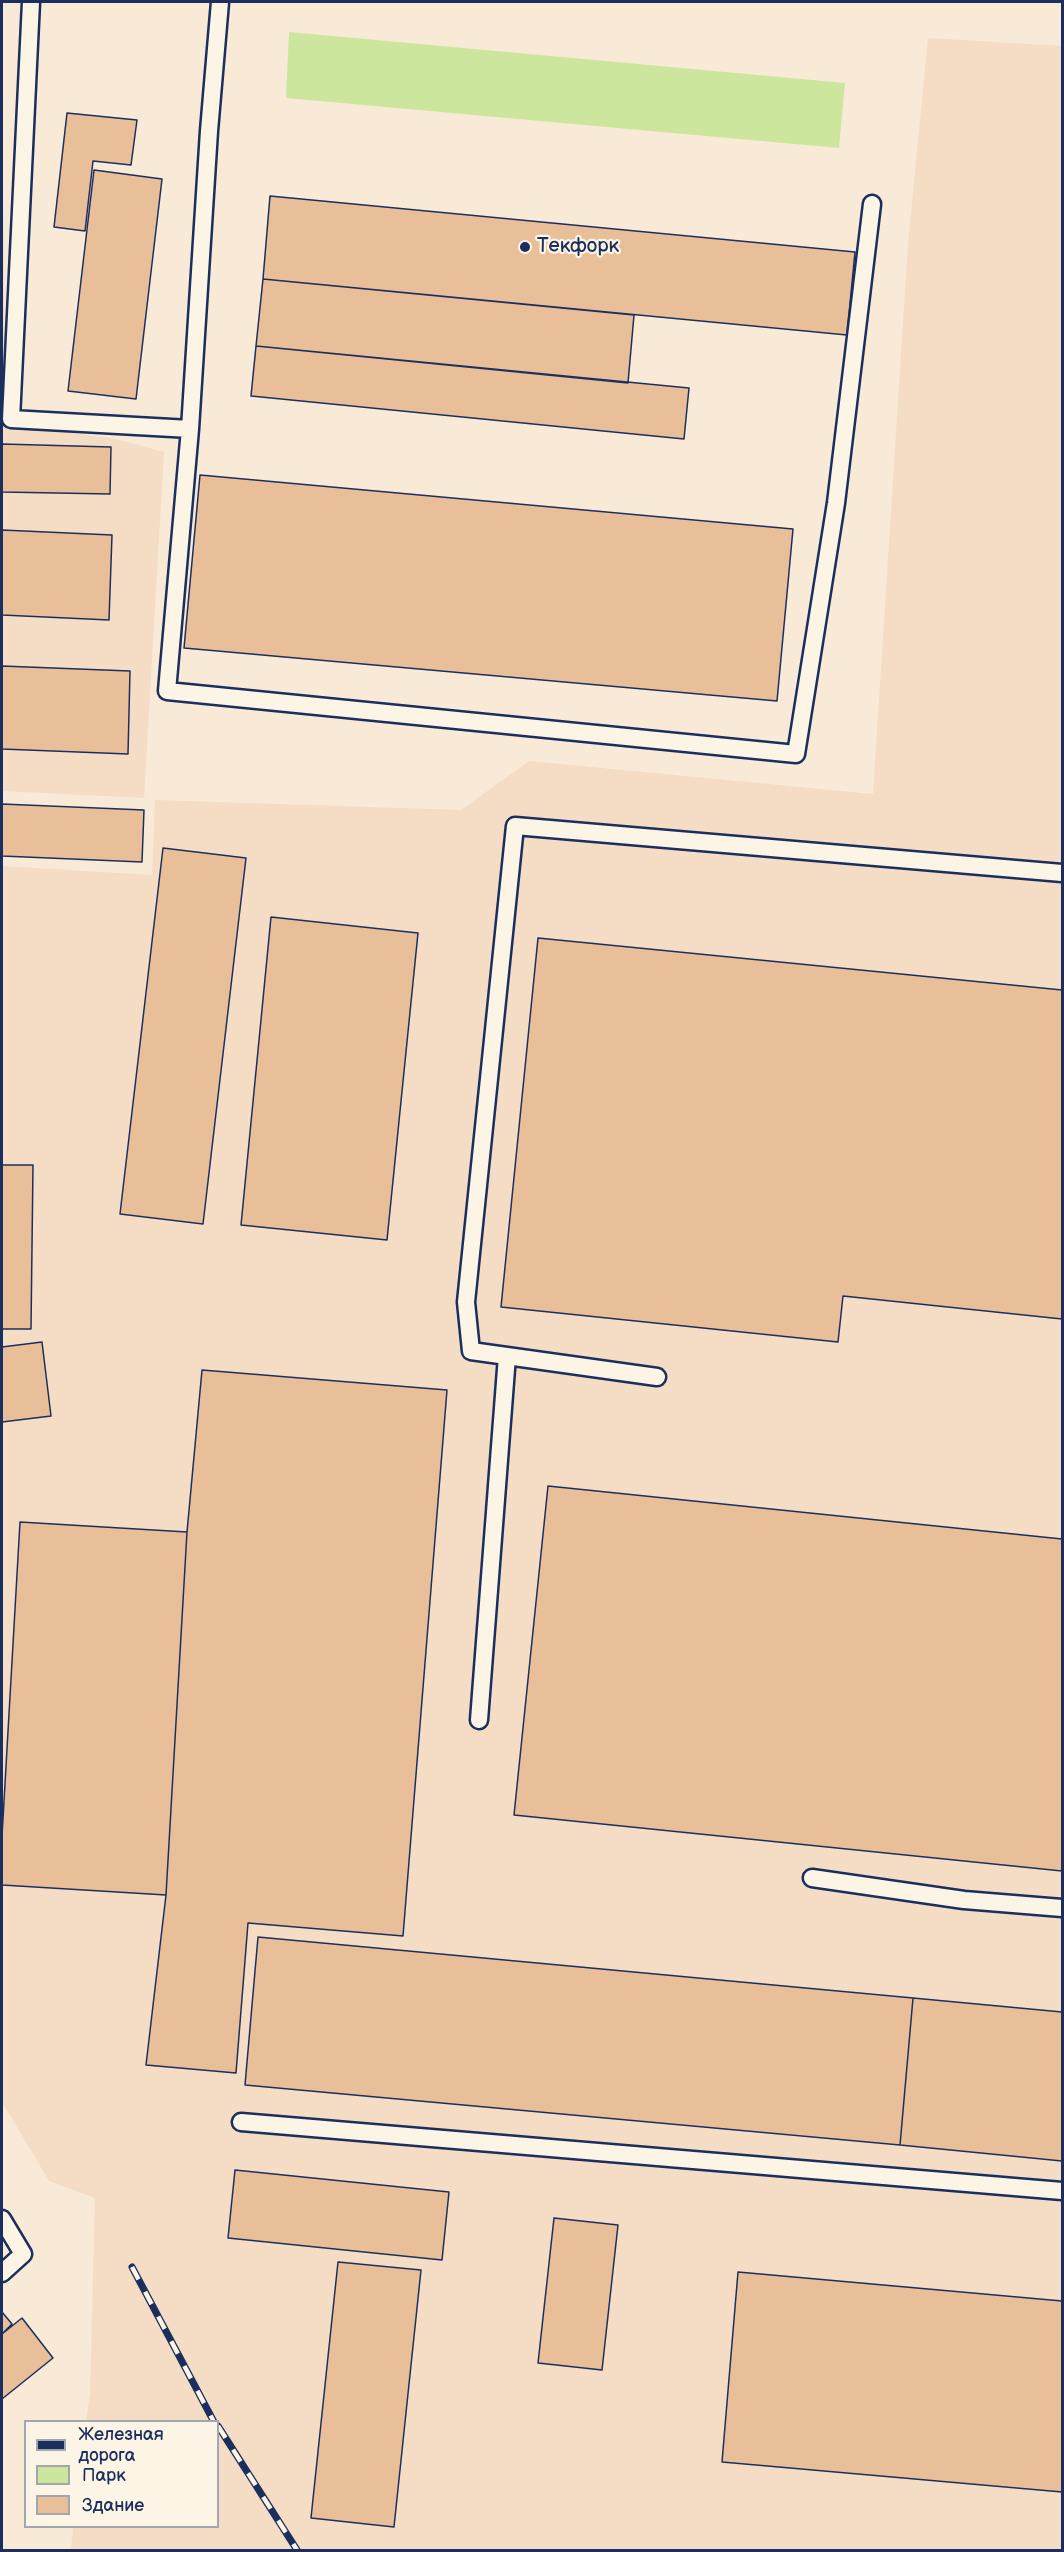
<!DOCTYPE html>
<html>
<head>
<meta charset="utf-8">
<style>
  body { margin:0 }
  #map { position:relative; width:1064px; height:2552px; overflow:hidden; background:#f8ead6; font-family:"Balsamiq Sans",sans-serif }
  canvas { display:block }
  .frame { position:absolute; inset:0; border:3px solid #1b2f5e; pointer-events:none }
  .legend { position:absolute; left:24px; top:2420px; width:195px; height:108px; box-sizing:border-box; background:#fcf5e5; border:2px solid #a2a6af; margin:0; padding:8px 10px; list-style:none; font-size:18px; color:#1b2f5e }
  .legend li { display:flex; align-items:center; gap:12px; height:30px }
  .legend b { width:30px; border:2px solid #a2a6af }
</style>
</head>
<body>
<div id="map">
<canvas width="1064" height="2552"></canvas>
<div class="frame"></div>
<ul class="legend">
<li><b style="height:8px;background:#1b2f5e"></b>Железная дорога</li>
<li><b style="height:16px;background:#cce69d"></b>Парк</li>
<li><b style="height:16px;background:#e9bf99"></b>Здание</li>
</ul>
</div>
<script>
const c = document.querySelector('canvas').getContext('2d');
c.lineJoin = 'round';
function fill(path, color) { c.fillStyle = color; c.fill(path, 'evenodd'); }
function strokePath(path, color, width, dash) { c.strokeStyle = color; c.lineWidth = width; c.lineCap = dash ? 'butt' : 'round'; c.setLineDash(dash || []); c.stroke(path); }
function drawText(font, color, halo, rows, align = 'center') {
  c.font = font + ' "Balsamiq Sans",sans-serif'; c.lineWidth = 4.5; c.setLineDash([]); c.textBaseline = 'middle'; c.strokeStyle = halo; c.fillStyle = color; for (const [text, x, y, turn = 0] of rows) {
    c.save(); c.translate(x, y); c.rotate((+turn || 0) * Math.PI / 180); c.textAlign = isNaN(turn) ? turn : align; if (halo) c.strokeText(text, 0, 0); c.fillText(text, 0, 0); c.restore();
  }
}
const built = new Path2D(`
  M928,38L1062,46V2550H71L73,2527L218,2526V2422L86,2421L90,2394L95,2198L49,2181L2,2102V866L152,875L155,800L461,810L529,761L873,794L908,244Z
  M2,130L6,424L116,439L164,452L144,798L2,791Z`);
const green = new Path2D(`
  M289,32L845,83L839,148L286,98Z`);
const building = new Path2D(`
  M67,113L137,120L131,165L93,161L85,231L54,227Z
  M94,170L162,179L136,399L68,391Z
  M270,196L855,252L847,335L263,279Z
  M263,279L634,315L628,383L256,346Z
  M256,346L689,388L684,439L251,396Z
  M2,444L111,447L110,494L2,492Z
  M200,475L793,529L777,701L184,648Z
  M2,530L112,535L109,620L2,615Z
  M2,666L130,671L128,754L2,749Z
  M2,804L144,810L142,862L2,856Z
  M163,848L246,858L203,1224L120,1214Z
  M271,917L418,933L387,1240L241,1225Z
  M538,938L1062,990V1319L843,1296L838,1342L501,1307Z
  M2,1165H33L31,1329H2Z
  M42,1342L51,1416L2,1422V1347Z
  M202,1370L447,1390L403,1936L248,1923L236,2073L146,2065L166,1895L187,1532Z
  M548,1486L1062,1539V1871L514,1815Z
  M20,1522L187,1532L166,1895L2,1885V1836Z
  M258,1937L913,1998L900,2145L245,2085Z
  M913,1998L1062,2012V2161L900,2145Z
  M235,2170L449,2192L442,2260L228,2238Z
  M554,2218L618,2225L602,2370L538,2363Z
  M338,2262L421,2270L394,2527L311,2518Z
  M738,2272L1062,2301V2492L722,2462Z
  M2,2312L12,2324L2,2334Z
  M22,2318L53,2358L2,2399V2334Z`);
const lane = new Path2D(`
  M31,2L11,419L190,429
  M220,2L209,131L190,429L167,691L796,754L836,503L872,204
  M657,1377L471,1351L466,1302L515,826L1062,873
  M479,1720L507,1356
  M812,1878L964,1900L1062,1908
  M241,2122L1062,2191
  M2,2219L23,2254L2,2273`);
const rail = new Path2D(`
  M132,2267L214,2422
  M218,2426L297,2550`);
const markers = [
  [525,247,6,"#1b2f5e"]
];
const poiNames = [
  ["Текфорк",537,247]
];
fill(built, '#f4ddc4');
fill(green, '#cce69d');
fill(building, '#e9bf99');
strokePath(building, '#1b2f5e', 1.5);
strokePath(lane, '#1b2f5e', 21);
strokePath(lane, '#fcf5e5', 16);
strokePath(rail, '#1b2f5e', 7);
strokePath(rail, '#fcf5e5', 4.5, [14]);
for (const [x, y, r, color] of markers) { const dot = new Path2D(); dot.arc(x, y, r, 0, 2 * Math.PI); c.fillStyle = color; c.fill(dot); strokePath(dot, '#fcf5e5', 2); }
drawText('20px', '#1b2f5e', '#fcf5e5', poiNames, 'left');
</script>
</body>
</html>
